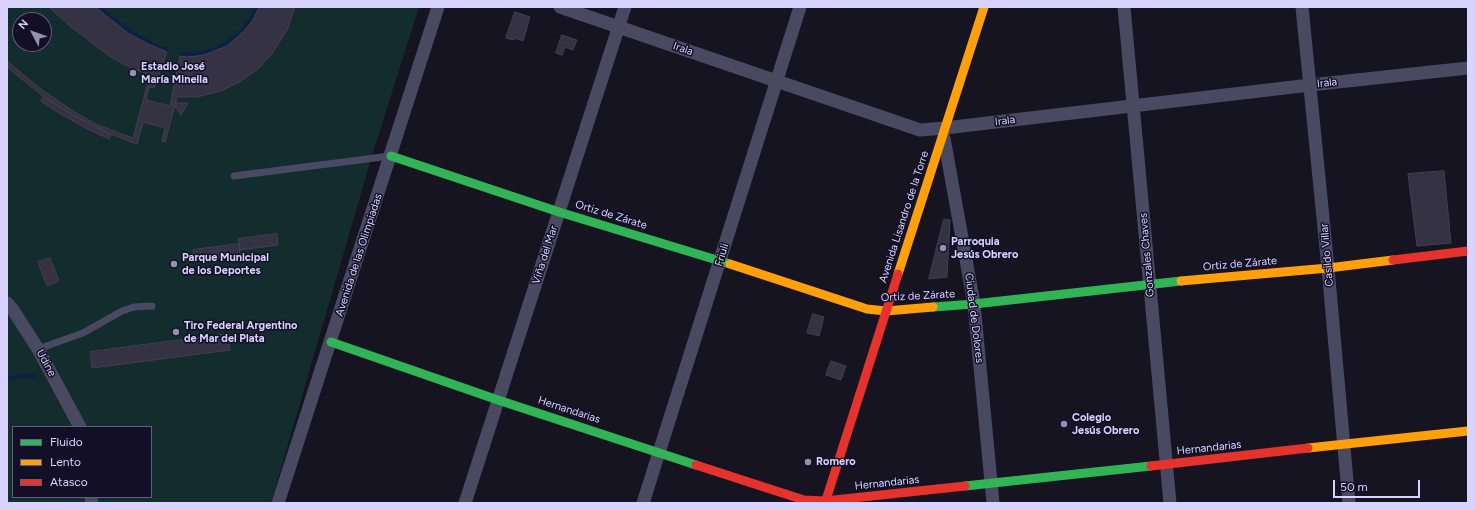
<!DOCTYPE html>
<html>
<head>
<meta charset="utf-8">
<style>
  body { margin:0 }
  #map { position:relative; width:1475px; height:510px; overflow:hidden; background:#161421; font-family:Figtree,sans-serif }
  canvas { display:block }
  .frame { position:absolute; inset:0; border:8px solid #d9d4ff; pointer-events:none }
  .legend { position:absolute; left:12px; top:426px; width:140px; height:72px; box-sizing:border-box; background:#130f26; border:1px solid #625e7d; margin:0; padding:5px 7px; list-style:none; font-size:12px; color:#d9d4ff }
  .legend li { display:flex; align-items:center; gap:8px; height:20px }
  .legend b { width:20px; border:1px solid #625e7d }
  .north { position:absolute; left:12px; top:12px; width:40px; height:40px; box-sizing:border-box; background:#130f26; border:1px solid #625e7d; border-radius:50%; rotate:311deg; font-size:11px; font-weight:700; line-height:16px; text-align:center; color:#d9d4ff }
  .north::after { content:''; display:block; margin:auto; width:14px; height:18px; background:#9591b1; clip-path:polygon(50% 0,100% 100%,50% 72%,0 100%) }
  .scale { position:absolute; left:1333px; top:480px; width:87px; height:18px; box-sizing:border-box; border:2px solid #d9d4ff; border-top:0; padding-left:5px; font-size:12px; line-height:14px; white-space:nowrap; color:#d9d4ff; -webkit-text-stroke:3px #130f26; paint-order:stroke }
</style>
</head>
<body>
<div id="map">
<canvas width="1475" height="510"></canvas>
<div class="frame"></div>
<ul class="legend">
<li><b style="height:5px;background:#30b455"></b>Fluido</li>
<li><b style="height:5px;background:#ff9f0a"></b>Lento</li>
<li><b style="height:5px;background:#e5322d"></b>Atasco</li>
</ul>
<div class="north">N</div>
<div class="scale">50 m</div>
</div>
<script>
const c = document.querySelector('canvas').getContext('2d');
c.lineJoin = 'round';
function fill(path, color) { c.fillStyle = color; c.fill(path, 'evenodd'); }
function strokePath(path, color, width, dash) { c.strokeStyle = color; c.lineWidth = width; c.lineCap = dash ? 'butt' : 'round'; c.setLineDash(dash || []); c.stroke(path); }
function drawText(font, color, halo, rows, align = 'center') {
  c.font = font + ' Figtree,sans-serif'; c.lineWidth = 3; c.setLineDash([]); c.textBaseline = 'middle'; c.strokeStyle = halo; c.fillStyle = color; for (const [text, x, y, turn = 0] of rows) {
    c.save(); c.translate(x, y); c.rotate((+turn || 0) * Math.PI / 180); c.textAlign = isNaN(turn) ? turn : align; if (halo) c.strokeText(text, 0, 0); c.fillText(text, 0, 0); c.restore();
  }
}
const green = new Path2D(`
  M7,7H419L371,159L271,503H7ZM20,20H44V44H20ZM13,427H151V497H13Z`);
const water = new Path2D(`
  M102,7C122,24 143,40 168,48L167,52C141,43 120,27 99,11Z
  M255,7H259C245,39 215,60 180,56L181,52C213,54 242,37 255,7Z`);
const stream = new Path2D(`
  M7,379L19,376H35`);
const building = new Path2D(`
  M7,7H95L128,33L148,44L167,52L154,88L149,87L146,100L170,106L180,56L188,57L204,55L227,46L244,31L253,20L259,7H295L287,30L282,38L271,55L257,70L239,82L221,91L197,97H177L165,142L162,141L165,128L143,122L137,144L108,133L73,115L44,97L7,67ZM20,20H44V44H20Z
  M7,7H49L70,26L108,55L129,67L150,75L133,138L98,125L76,113L38,87L7,61ZM20,20H44V44H20Z
  M515,12L530,17L523,41L515,38L514,40L506,38Z
  M562,35L577,40L573,50L565,47L562,55L556,53Z
  M44,97L73,115L111,135L109,139L84,127L57,112L41,101Z
  M173,103H188L181,115Z
  M1444,171L1451,243L1417,246L1408,174Z
  M944,219L950,220L947,277L929,279Z
  M277,234L278,245L240,250L238,239Z
  M239,244L240,256L194,261L193,250Z
  M50,258L59,281L47,286L38,262Z
  M813,314L824,317L819,336L807,333Z
  M228,334L230,350L92,368L90,352Z
  M831,361L846,366L841,380L826,375Z`);
const lane = new Path2D(`
  M234,176L390,156
  M38,349L83,333L122,311L134,307L152,306`);
const street = new Path2D(`
  M560,7L920,130L945,128L1310,85L1468,68
  M1124,7L1170,503
  M1302,7L1328,268L1349,503
  M944,138L974,304L993,503
  M7,303L13,310L38,349L80,427
  M91,497L92,503
  M278,503L438,7
  M465,503L625,7
  M643,503L800,7`);
const fast = new Path2D(`
  M391,156L559,212L730,264
  M933,307L974,304L1181,281
  M331,342L498,400L696,465
  M965,486L1151,466`);
const slow = new Path2D(`
  M730,264L867,309L886,311L933,307
  M898,274L984,7
  M1181,281L1328,268L1393,260
  M1308,448L1468,431`);
const jam = new Path2D(`
  M1393,260L1468,251
  M696,465L804,500L825,501L965,486
  M1151,466L1308,448
  M825,503L898,274`);
const markers = [
  [133,73,4,"#9591b1"],
  [943,248,4,"#9591b1"],
  [174,264,4,"#9591b1"],
  [176,332,4,"#9591b1"],
  [1064,424,4,"#9591b1"],
  [808,462,4,"#9591b1"]
];
const streetNames = [
  ["Irala",683,49,19],
  ["Irala",1327,83,-6],
  ["Irala",1005,121,-7],
  ["Ortiz de Zárate",611,215,17],
  ["Avenida Lisandro de la Torre",904,217,-72],
  ["Avenida de las Olimpiadas",359,255,-72],
  ["Viña del Mar",545,255,-72],
  ["Friuli",722,255,-73],
  ["Gonzales Chaves",1147,255,-95],
  ["Casildo Villar",1327,255,-95],
  ["Ortiz de Zárate",1240,264,-5],
  ["Ortiz de Zárate",918,296,-3],
  ["Ciudad de Dolores",974,318,83],
  ["Udine",46,363,61],
  ["Hernandarias",569,410,18],
  ["Hernandarias",1209,448,-6],
  ["Hernandarias",887,483,-6]
];
const poiNames = [
  ["Estadio José",141,67],
  ["María Minella",141,80],
  ["Parroquia",951,242],
  ["Jesús Obrero",951,255],
  ["Parque Municipal",182,258],
  ["de los Deportes",182,271],
  ["Tiro Federal Argentino",184,326],
  ["de Mar del Plata",184,339],
  ["Colegio",1072,418],
  ["Jesús Obrero",1072,431],
  ["Romero",816,462]
];
fill(green, '#132c2d');
fill(water, '#0d2144');
strokePath(stream, '#0d2144', 3.5);
fill(building, '#343243');
strokePath(building, '#433f54', 1);
strokePath(lane, '#4a4962', 7);
strokePath(street, '#4a4962', 13);
strokePath(fast, '#30b455', 9);
strokePath(slow, '#ff9f0a', 9);
strokePath(jam, '#e5322d', 9);
for (const [x, y, r, color] of markers) { const dot = new Path2D(); dot.arc(x, y, r, 0, 2 * Math.PI); c.fillStyle = color; c.fill(dot); strokePath(dot, '#130f26', 1.5); }
drawText('11px', '#d9d4ff', '#130f26', streetNames);
drawText('bold 11px', '#d9d4ff', '#130f26', poiNames, 'left');
</script>
</body>
</html>
